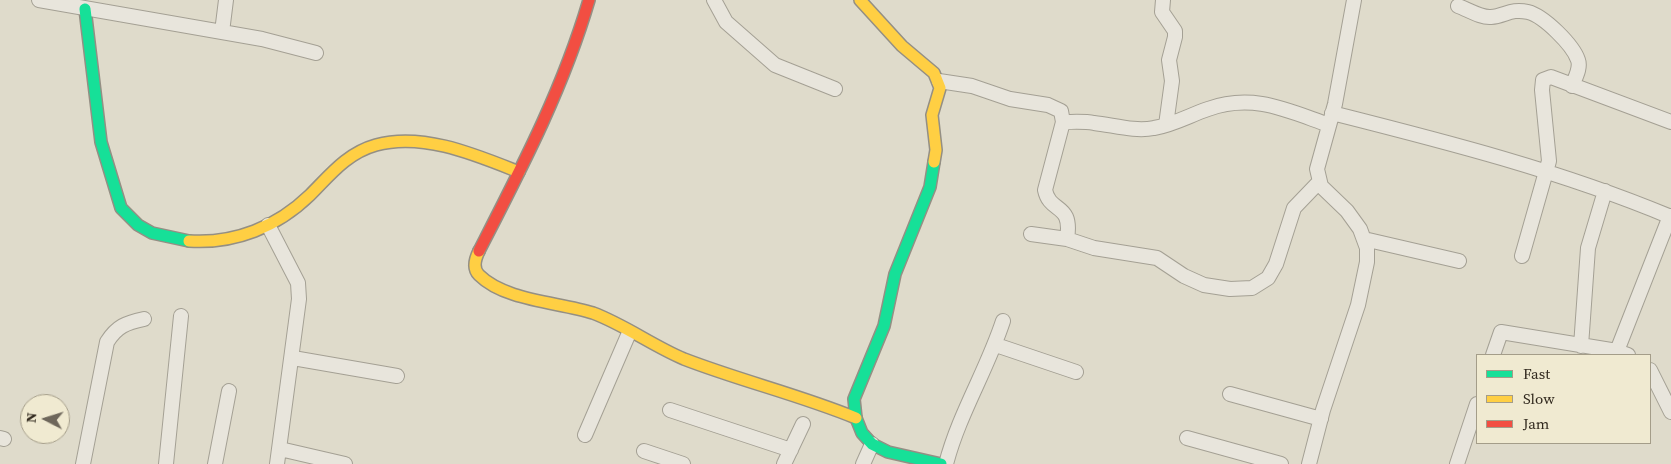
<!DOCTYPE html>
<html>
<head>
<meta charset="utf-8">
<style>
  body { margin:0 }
  #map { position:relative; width:1671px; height:464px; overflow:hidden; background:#dfdbcb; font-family:"Source Serif 4",serif }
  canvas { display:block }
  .legend { position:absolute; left:1476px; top:354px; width:175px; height:90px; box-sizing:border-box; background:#f0ead1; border:1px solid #a49d89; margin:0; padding:6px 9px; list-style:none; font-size:15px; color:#31291e }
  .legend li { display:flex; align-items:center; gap:10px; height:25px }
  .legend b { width:25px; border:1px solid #a49d89 }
  .north { position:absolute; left:20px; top:394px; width:50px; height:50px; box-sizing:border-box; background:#f0ead1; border:1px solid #a49d89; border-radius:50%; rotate:275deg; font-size:14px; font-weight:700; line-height:20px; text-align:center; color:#31291e }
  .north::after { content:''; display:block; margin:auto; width:18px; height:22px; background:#6e675b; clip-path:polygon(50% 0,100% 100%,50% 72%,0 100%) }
</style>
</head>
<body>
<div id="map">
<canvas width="1671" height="464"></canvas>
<ul class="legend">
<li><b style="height:6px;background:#16e098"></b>Fast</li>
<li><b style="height:6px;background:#ffcf43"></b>Slow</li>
<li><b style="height:6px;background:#f24e42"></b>Jam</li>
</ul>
<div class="north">N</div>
</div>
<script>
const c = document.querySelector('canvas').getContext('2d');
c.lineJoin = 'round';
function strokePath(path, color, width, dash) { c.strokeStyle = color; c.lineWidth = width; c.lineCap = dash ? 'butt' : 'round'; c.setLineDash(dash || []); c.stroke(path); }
const street = new Path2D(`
  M39,0L262,39L316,53
  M714,0L726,22L775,65L835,89
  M1163,0L1162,12L1175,31V37L1169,60L1172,81L1166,125
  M1458,6C1467,9 1481,18 1491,17C1505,16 1511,8 1528,12C1544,16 1573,45 1578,60C1581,68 1575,78 1572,86
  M222,32L226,0
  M939,81L972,86L1010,99L1048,105L1061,111L1063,122L1045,190C1050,214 1073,202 1067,239
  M1332,113C1447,142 1561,171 1671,217
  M1063,122C1073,122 1084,121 1094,123C1113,125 1135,132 1154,128C1173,125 1190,115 1208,109C1253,93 1286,110 1329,125
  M268,225L298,283L299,299L277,464
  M1031,234L1067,239L1094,248L1157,258L1184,276L1204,285L1230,289L1252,288L1268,278L1276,264L1294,208L1319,182
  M1364,239L1459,261
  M1522,256L1549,161L1542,90L1543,80L1551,77L1671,122
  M996,345L1076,372
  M1581,346L1588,248L1605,191
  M1617,351L1670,216
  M1493,355L1501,332L1617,351L1628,355
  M293,358L397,376
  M1650,370L1671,412
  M1230,394L1321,419
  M670,410L791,450
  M585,435L629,333
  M0,438L4,439
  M1187,438L1281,464
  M280,449L345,464
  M644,451L683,464
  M83,464L107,342C117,326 126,323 144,319
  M166,464L181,316
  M215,464L229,391
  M784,464L803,424
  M863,464L872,444
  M946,464C959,414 987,370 1003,321
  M1309,464L1323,410L1358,305L1367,262V248L1360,229L1347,211L1321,186L1317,169L1335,104L1354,0
  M1457,464L1477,404`);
const fast = new Path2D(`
  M85,9L101,142L121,208L138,225L152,233L189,241
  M934,162L930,187L895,274L884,326L854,399L856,418L862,433L872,444L888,452L941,464`);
const slow = new Path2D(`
  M860,0L902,46L934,73L940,88L932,115L936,150L934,162
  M189,241C235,244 277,227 310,195C330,175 347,153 376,145C423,132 476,155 519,172
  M479,251C475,259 472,268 479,275C505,301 559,302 593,313C625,325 653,346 684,359C741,381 800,395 856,418`);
const jam = new Path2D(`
  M479,251C521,169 563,89 589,0`);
strokePath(street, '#a4a094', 16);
strokePath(fast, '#948f84', 14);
strokePath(slow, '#948f84', 14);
strokePath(jam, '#948f84', 14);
strokePath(street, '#e8e5dc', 14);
strokePath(fast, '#16e098', 11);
strokePath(slow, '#ffcf43', 11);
strokePath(jam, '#f24e42', 11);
</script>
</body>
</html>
